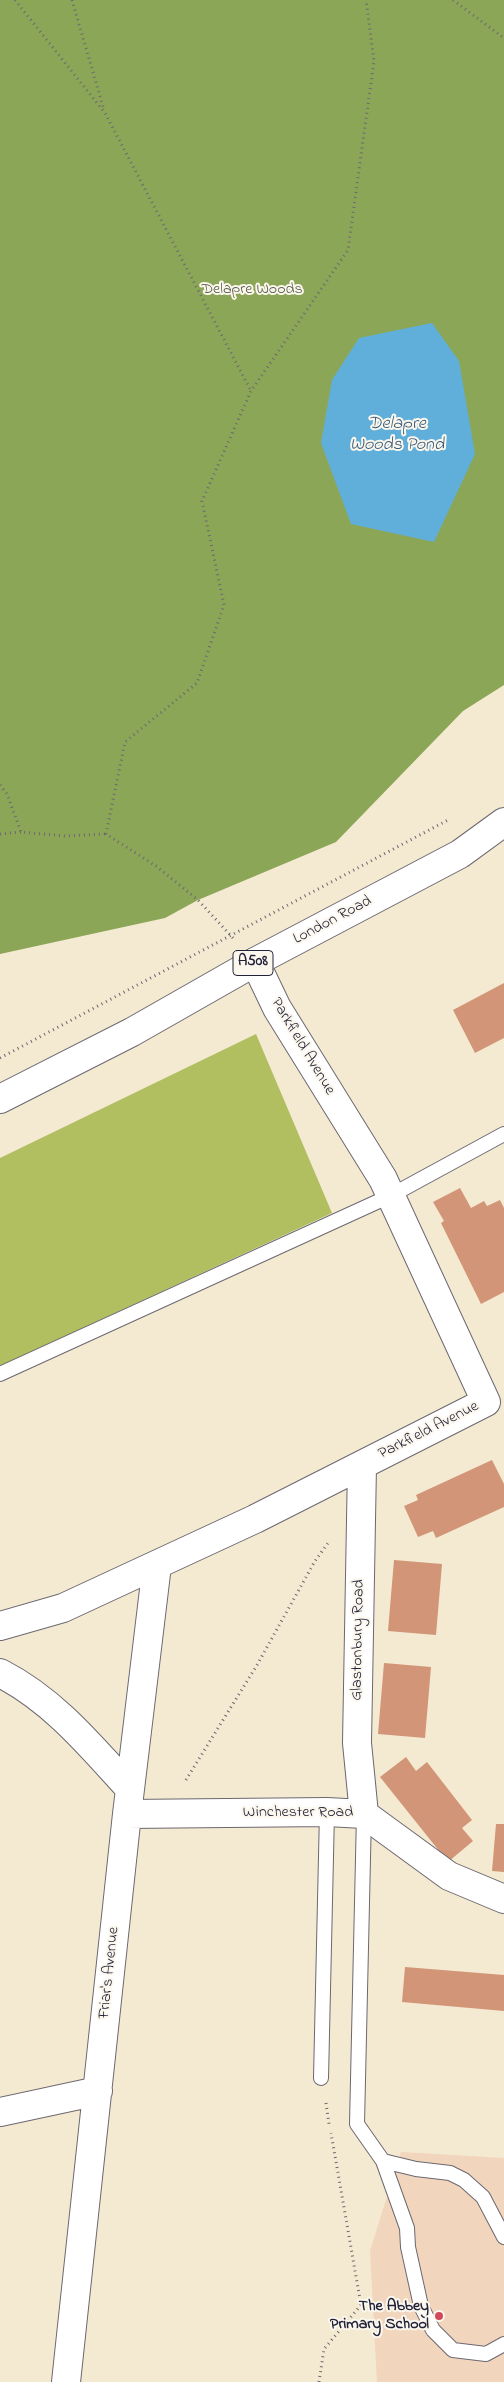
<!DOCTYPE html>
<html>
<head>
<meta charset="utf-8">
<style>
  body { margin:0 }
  canvas { display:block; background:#f4e9d1 }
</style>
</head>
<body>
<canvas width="504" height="2382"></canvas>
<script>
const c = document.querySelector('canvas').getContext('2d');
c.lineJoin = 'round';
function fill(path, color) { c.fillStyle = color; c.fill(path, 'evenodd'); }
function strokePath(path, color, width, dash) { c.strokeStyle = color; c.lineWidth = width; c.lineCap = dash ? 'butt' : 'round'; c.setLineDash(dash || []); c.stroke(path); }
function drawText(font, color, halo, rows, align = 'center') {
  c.font = font + ' "Indie Flower",sans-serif'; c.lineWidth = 4; c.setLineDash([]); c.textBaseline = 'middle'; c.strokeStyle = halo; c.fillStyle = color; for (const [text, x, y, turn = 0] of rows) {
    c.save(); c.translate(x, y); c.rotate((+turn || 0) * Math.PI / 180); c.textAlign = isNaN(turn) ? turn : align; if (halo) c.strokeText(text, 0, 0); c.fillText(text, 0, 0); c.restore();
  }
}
const built = new Path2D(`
  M401,2152L504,2158V2382H377L370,2251Z`);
const green = new Path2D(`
  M256,1034L332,1213L0,1366V1158Z`);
const forest = new Path2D(`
  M0,0H504V685L463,711L336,842L198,900L165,918L0,954Z`);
const water = new Path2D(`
  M432,323L459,361L475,454L434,542L351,524L321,443L332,380L359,338Z`);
const building = new Path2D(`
  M504,983V1038L475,1053L453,1010Z
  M460,1188L471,1208L484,1201L487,1206L500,1200L504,1208V1292L481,1304L441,1223L444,1221L433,1202Z
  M492,1460L504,1484V1507L436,1538L433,1531L418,1537L404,1506L418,1500L416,1495Z
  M394,1560L442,1564L436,1635L388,1631Z
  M384,1663L431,1667L425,1738L378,1734Z
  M406,1757L416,1771L427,1762L472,1820L462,1828L473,1841L448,1862L380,1777Z
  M496,1824H504V1872L492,1871Z
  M405,1967L504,1975V2011L402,2002Z`);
const path = new Path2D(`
  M15,0L105,113L251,391
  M72,0L104,110
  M453,0L504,38
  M0,785L7,794L21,832L65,836L106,834
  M0,834L21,832
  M233,938L198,900L156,866L106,834L125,742L197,683L224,605L202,501L251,391L348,250L374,61L366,0
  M0,1058L448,820
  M186,1780L257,1665L315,1561L328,1543
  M326,2103L329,2124
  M319,2382L324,2349L361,2305L331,2133`);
const service = new Path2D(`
  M0,1374L390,1196L504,1134
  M364,1814L357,2124L383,2161L407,2228L408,2247L421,2306L433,2330L453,2350L486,2354L504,2344
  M321,2078L327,1812
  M383,2161L416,2169L450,2173L464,2180L483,2197L504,2237`);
const minor = new Path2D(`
  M362,1465L357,1743L364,1814
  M0,1626L63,1608L255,1519L486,1402L383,1179L277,1008L255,962
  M0,1673C53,1700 90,1745 130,1789
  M127,1814L327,1812L364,1814L449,1876L504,1899
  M0,2112L98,2091
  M66,2382L127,1814L157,1565`);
const trunk = new Path2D(`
  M0,1099L132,1032L255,962L460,854L504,822`);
const markers = [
  [439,2316,5,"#d1495b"]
];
const shields = [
  [253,963,40]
];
const shieldNames = [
  ["A508",253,963]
];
const parkNames = [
  ["Delapre Woods",252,290]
];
const streetNames = [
  ["London Road",333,921,-28],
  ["Parkfield Avenue",302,1047,59],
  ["Parkfield Avenue",429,1431,-27],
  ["Glastonbury Road",359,1640,-89],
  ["Winchester Road",298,1813],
  ["Friar's Avenue",110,1973,-84]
];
const poiNames = [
  ["The Abbey",429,2307],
  ["Primary School",429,2325]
];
const waterNames = [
  ["Delapre",397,425],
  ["Woods Pond",397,446]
];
fill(built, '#f2d5bd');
fill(green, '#b1bf61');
fill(forest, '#8ca657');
fill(water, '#60afda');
fill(building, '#d29577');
strokePath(service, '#6c6870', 16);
strokePath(minor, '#6c6870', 30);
strokePath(trunk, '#6c6870', 30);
strokePath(path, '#6c6870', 3, [1, 4]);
strokePath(service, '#fff', 14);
strokePath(minor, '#fff', 28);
strokePath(trunk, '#fff', 28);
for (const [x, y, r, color] of markers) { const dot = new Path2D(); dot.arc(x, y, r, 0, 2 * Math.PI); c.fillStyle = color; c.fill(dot); strokePath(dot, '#fbf7ec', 2); }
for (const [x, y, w] of shields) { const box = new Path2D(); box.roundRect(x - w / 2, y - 12.5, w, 25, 4); c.fillStyle = '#fbf7ec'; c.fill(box); strokePath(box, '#22223b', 1); }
drawText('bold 15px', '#22223b', null, shieldNames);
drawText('16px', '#545948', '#fbf7ec', parkNames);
drawText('16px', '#22223b', '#fbf7ec', streetNames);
drawText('bold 16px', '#22223b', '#fbf7ec', poiNames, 'right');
drawText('italic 18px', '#3b5a7b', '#fbf7ec', waterNames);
</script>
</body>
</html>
